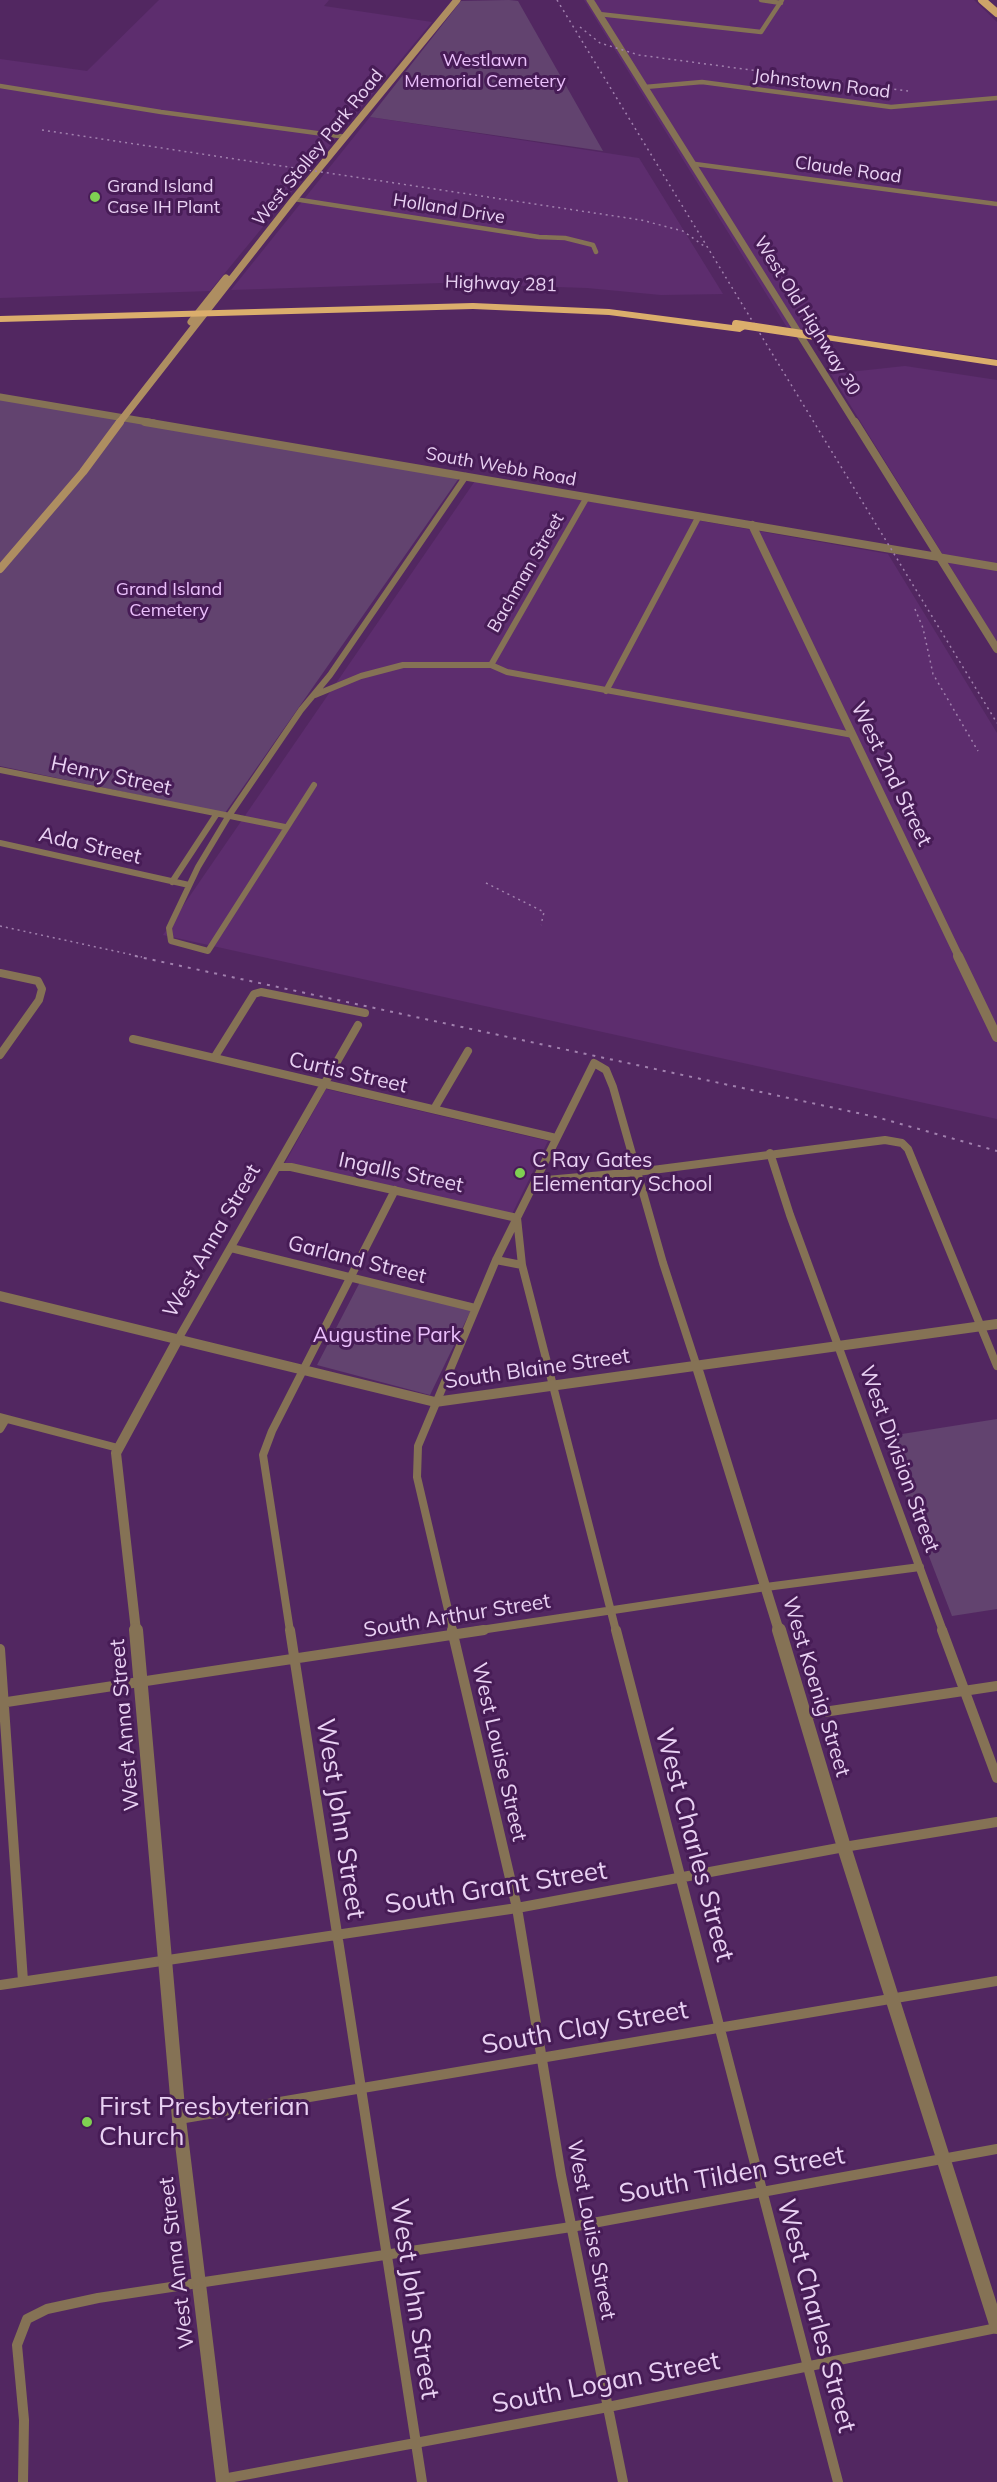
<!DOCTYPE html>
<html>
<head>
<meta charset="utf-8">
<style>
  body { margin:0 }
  canvas { display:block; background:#522761 }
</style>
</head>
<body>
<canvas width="997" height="2482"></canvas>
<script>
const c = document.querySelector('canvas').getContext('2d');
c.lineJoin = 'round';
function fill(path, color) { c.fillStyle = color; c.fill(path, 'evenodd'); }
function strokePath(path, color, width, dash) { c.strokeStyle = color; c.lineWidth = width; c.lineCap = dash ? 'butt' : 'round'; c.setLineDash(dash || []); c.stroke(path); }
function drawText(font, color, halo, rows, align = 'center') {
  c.font = font + ' Mulish,sans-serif'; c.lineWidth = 6; c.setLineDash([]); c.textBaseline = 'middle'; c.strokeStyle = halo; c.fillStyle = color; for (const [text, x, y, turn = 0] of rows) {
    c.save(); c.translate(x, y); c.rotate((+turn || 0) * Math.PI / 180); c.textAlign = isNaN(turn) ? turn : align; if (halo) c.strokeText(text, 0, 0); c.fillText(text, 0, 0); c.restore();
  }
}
const built = new Path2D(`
  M159,0H329L324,6L432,22L210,291L0,298V59L87,71Z
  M584,0H974L997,22V359L788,329Z
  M370,117L639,158L723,294L661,295L587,288L441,283L231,290Z
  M905,366L997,380V642L831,374Z
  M475,481L888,554L997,733V1119L163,935Z
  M326,1089L548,1141L512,1214L285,1163Z`);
const green = new Path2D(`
  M509,0L518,1L603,151L370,117L461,1Z
  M0,399L459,478L225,813L0,766Z
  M360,1282L471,1310L430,1395L317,1365Z
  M997,1419V1609L952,1616L883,1437Z`);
const minorFar3 = new Path2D(`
  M761,0L781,3
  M599,14L761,32L782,0
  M0,86L161,112L346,137
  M645,87L702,82L891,107L997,98
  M695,164L997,204
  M294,199L539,237L565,238L593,245L596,252`);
const minorFar2 = new Path2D(`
  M491,665L587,497
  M606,691L699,516
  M315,695L361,676L403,665H491L507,672L853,735
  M0,770L285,827
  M314,785L208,951L171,941L169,928L198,867L228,817L301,710L330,675L466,476
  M0,843L189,885
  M172,882L216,815`);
const minorFar1 = new Path2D(`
  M0,973L38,981L42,989L39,1000L0,1055
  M133,1039L556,1138
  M214,1058L254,994L261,992L365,1013
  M434,1109L468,1051
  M770,1153L790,1215L943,1631
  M277,1167H291L517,1218L522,1265L616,1631
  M535,1181L637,1172L885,1140L902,1143L908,1149L997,1366
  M231,1248L475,1308
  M496,1260L522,1265
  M177,1341L358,1025
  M0,1417L118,1448
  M0,1429L6,1419
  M290,1631L263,1455L272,1431L395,1190
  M453,1631L417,1477L418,1446L496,1260L594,1063L606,1070L613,1087L663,1263L697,1367
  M474,1631L766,1587L920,1567`);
const minor = new Path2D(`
  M290,1630L422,2482
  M452,1630L517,1908L561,2175L623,2482
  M616,1630L838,2482
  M942,1630L997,1778
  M0,1649L23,1981
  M0,1703L484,1630
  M804,1715L997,1686
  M0,1985L517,1908L844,1847L997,1822
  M179,2119L997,1981
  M223,2479L608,2407L997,2328
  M23,2482L24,2420L17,2345L27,2319L47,2309L98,2298L571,2227L997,2149`);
const tertiaryFar3 = new Path2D(`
  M590,0L855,423
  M0,397L154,423`);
const tertiaryFar2 = new Path2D(`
  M145,422L997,567
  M855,422L997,649
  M752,525L959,957`);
const tertiaryFar1 = new Path2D(`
  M958,956L997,1037
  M0,1296L435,1402L997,1324
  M697,1367L779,1631
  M136,1631L116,1453L177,1341`);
const tertiary = new Path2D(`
  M136,1630L179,2119L223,2482
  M779,1630L844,1847L997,2327`);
const secondaryFar1 = new Path2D(`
  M191,322L226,278
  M119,423L294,199L457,0`);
const secondary = new Path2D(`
  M0,569L83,472L120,422`);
const primary = new Path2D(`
  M982,0L997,13`);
const trunk = new Path2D(`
  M473,303L609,309L740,326L745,329L740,332L609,315L473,309L0,322V316Z
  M822,334L997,360V366L819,339L817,337Z`);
const railFar1 = new Path2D(`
  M557,0L997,723
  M580,27L600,43L639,55L908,91
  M42,130L641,220L683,231L704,246
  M915,609L923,628L933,674L978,751
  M486,883L544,912L541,925
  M0,926L142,957`);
const rail = new Path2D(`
  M135,956L876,1117L997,1151`);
const trunkBridge = new Path2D(`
  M736,324L822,337`);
const markers = [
  [95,197,6,"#7fd052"],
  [520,1173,6,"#7fd052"],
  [87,2122,6,"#7fd052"]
];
const farParknames = [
  ["Westlawn",485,61],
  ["Memorial Cemetery",485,82],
  ["Grand Island",169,590],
  ["Cemetery",169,611]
];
const farStreetnames = [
  ["Johnstown Road",822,84,7],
  ["West Stolley Park Road",318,148,-51],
  ["Claude Road",848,170,8],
  ["Holland Drive",449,209,9],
  ["Highway 281",501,284,2],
  ["West Old Highway 30",807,316,58],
  ["South Webb Road",501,467,10],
  ["Bachman Street",526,573,-60]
];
const farPoinames = [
  ["Grand Island",107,187],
  ["Case IH Plant",107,208]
];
const streetNames = [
  ["West 2nd Street",891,774,64],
  ["Henry Street",111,776,12],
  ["Ada Street",90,846,13],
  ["Curtis Street",348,1073,13],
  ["Ingalls Street",401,1173,12],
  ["West Anna Street",212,1241,-60],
  ["Garland Street",357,1260,14],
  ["South Blaine Street",537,1369,-8],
  ["West Division Street",899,1459,70],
  ["South Arthur Street",457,1616,-9],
  ["West Koenig Street",816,1687,73],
  ["West Anna Street",125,1725,-95],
  ["West Louise Street",499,1752,77],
  ["West Louise Street",591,2230,79],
  ["West Anna Street",177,2263,-97]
];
const poiNames = [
  ["C Ray Gates",532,1161],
  ["Elementary School",532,1185]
];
const parkNames = [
  ["Augustine Park",387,1336]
];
const nearStreetnames = [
  ["West John Street",340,1819,81],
  ["West Charles Street",694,1845,75],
  ["South Grant Street",496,1888,-9],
  ["South Clay Street",585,2028,-10],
  ["South Tilden Street",732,2175,-10],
  ["West John Street",414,2299,81],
  ["West Charles Street",816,2316,75],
  ["South Logan Street",606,2383,-11]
];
const nearPoinames = [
  ["First Presbyterian",99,2107],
  ["Church",99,2137]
];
fill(built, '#5d2d6e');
fill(green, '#62436f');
strokePath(minorFar3, '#857255', 4.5);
strokePath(minorFar2, '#857255', 6);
strokePath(minorFar1, '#857255', 8);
strokePath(minor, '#857255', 10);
strokePath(tertiaryFar3, '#857255', 7);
strokePath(tertiaryFar2, '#857255', 8);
strokePath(tertiaryFar1, '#857255', 10);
strokePath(tertiary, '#857255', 14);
strokePath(secondaryFar1, '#ae8e61', 7);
strokePath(secondary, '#ae8e61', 8);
strokePath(primary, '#cda469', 8);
fill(trunk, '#dbae6c');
strokePath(railFar1, '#a180ae', 1.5, [2, 4]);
strokePath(rail, '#a180ae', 2, [3, 6]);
strokePath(trunkBridge, '#dbae6c', 8);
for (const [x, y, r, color] of markers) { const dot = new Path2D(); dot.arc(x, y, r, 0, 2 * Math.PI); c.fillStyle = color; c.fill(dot); strokePath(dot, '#471c56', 2); }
drawText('18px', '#ebc0fc', '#471c56', farParknames);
drawText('18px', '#e9d1f3', '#471c56', farStreetnames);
drawText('18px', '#e9d1f3', '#471c56', farPoinames, 'left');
drawText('21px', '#e9d1f3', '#471c56', streetNames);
drawText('21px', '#e9d1f3', '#471c56', poiNames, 'left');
drawText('21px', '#ebc0fc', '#471c56', parkNames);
drawText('26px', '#e9d1f3', '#471c56', nearStreetnames);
drawText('26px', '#e9d1f3', '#471c56', nearPoinames, 'left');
</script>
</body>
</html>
